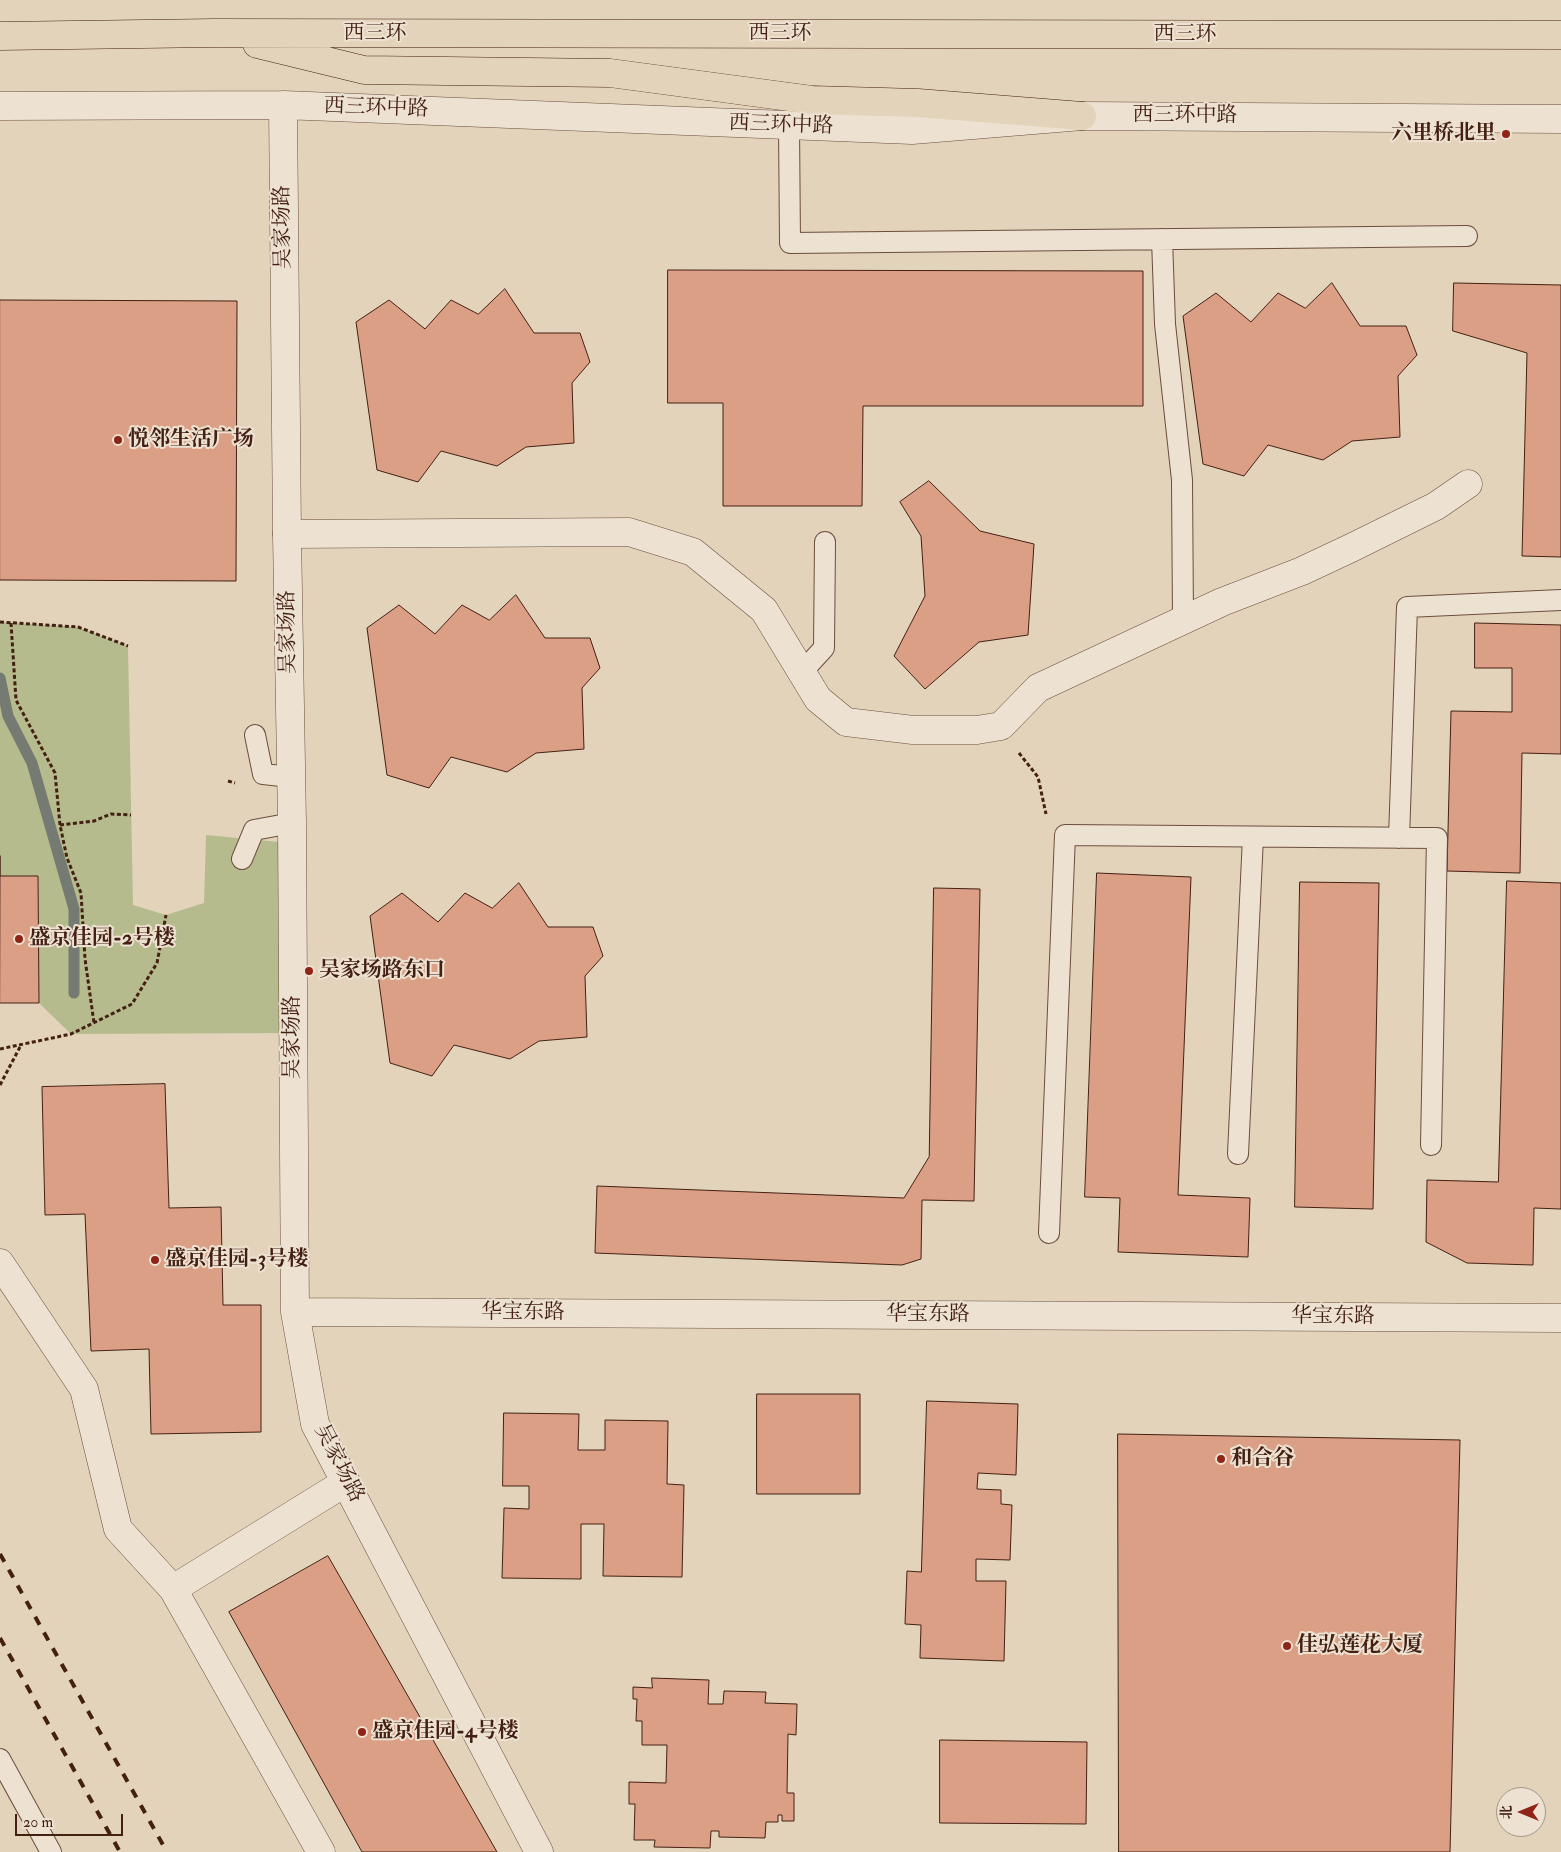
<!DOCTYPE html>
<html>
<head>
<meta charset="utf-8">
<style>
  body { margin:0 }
  #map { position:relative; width:1561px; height:1852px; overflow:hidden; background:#e3d3ba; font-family:"IM FELL Double Pica","Noto Serif SC",serif }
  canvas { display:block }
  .north { position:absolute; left:1496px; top:1787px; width:50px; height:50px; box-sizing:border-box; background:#ede2d2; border:1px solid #a99486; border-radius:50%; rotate:270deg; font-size:14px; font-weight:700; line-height:20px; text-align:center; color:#442013 }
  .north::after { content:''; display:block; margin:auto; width:18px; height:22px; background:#8f2418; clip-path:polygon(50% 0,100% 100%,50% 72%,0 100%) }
  .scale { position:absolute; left:15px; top:1814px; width:108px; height:22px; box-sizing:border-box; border:2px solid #442013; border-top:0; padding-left:6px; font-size:15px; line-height:18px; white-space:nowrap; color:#442013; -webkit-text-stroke:4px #ede2d2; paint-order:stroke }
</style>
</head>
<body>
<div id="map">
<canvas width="1561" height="1852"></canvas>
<div class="north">北</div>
<div class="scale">20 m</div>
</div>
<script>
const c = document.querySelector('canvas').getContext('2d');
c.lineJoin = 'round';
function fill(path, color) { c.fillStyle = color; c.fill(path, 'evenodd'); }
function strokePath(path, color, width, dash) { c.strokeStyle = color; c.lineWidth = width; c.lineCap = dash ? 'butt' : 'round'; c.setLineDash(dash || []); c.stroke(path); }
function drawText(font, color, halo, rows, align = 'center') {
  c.font = font + ' "IM FELL Double Pica","Noto Serif SC",serif'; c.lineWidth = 4; c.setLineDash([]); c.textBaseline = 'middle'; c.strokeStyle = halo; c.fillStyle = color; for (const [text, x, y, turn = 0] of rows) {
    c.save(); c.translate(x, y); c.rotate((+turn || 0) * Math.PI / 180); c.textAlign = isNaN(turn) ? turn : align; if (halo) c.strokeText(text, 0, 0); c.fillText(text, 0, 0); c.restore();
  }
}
const green = new Path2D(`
  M0,622L78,627L128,646L133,905L166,915L204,903L206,835L290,843L292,1033L71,1034L39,1003L38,877L0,876Z`);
const stream = new Path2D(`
  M0,678L8,716L32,763L74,909V993`);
const building = new Path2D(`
  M668,270L1143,271V406H863L862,506H723V403H668Z
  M1332,283L1360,326H1406L1417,355L1398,376L1400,437L1352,441L1323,460L1268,445L1244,476L1203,464L1183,316L1216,293L1251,322L1278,293L1305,308Z
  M1454,283L1561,285V557L1522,556L1527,353L1453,331Z
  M505,289L534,333H580L590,362L572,383L574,443L526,447L497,466L441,451L418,482L377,470L356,322L389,300L425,329L451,300L478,314Z
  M0,300L237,301L236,581L0,580Z
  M929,481L980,531L1034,544L1028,635L979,642L925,689L894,656L925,596L921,536L900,502Z
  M516,595L545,638H590L600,668L582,688L584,749L536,753L507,772L451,757L429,788L387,775L367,628L399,605L435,634L462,605L489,620Z
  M1475,623L1561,625V754L1522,753L1520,873L1447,871L1451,711L1512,712V668H1475Z
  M0,856V876H38L39,1003H0Z
  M1097,873L1191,877L1178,1195L1250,1198L1248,1257L1118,1252L1120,1198L1085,1197Z
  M1507,881L1561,883V1209L1534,1208L1533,1265L1467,1263L1426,1242L1427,1180L1498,1182Z
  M1300,882L1379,883L1373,1209L1295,1207Z
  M519,883L548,927H593L603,956L585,976L587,1037L539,1041L510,1059L454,1045L432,1076L390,1063L370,916L402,893L438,922L465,893L492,908Z
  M934,888L980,889L974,1201L922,1200L921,1259L902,1265L595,1253L597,1186L904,1198L929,1157Z
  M165,1084L169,1208L221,1207L223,1305H261V1432L151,1434L149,1349L91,1351L85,1214L45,1215L42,1087Z
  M757,1394H860V1494H757Z
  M927,1401L1018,1404L1016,1475L978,1473L977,1489L1001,1490V1504L1012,1505L1010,1560L976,1559V1581H1006L1004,1661L920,1658L921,1625L905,1624L907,1571L921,1572Z
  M504,1413L579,1414L578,1450H605V1420L668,1421L667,1484L684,1485L682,1577L603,1576L604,1524H581V1579L502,1578L504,1508L529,1509V1486H503Z
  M1118,1434L1460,1440L1450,1852H1119Z
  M328,1556L497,1852H362L229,1612Z
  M652,1678L709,1680L708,1704H723L724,1691L766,1692L765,1703L797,1704L796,1735L788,1734L787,1793H794V1821H782V1815H778V1822H766L765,1838L719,1837V1831H711L710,1848L654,1847L655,1840H634L635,1804H629V1782L666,1783L667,1745H642V1721H636L637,1699H633V1687L652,1688Z
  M940,1740L1087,1742L1086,1824L940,1823Z`);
const path = new Path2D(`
  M0,622L78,627L128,646
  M11,623L16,700L55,773L60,825L67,858L81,893L85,959L94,1023
  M1019,753L1038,777L1046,814
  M228,781L235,783
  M60,825L94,821L111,814L131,815
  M0,1049L71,1034L132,1004L157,963L166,915
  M0,1085L21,1045`);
const service = new Path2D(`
  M789,126L790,243L1467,236
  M1162,239L1165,324L1182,480L1183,620
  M802,672L824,648L825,542
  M255,735L263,774L291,777
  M1399,838L1407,607L1561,600
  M242,859L254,830L292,823
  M1238,1154L1253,837
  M1049,1233L1065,835L1437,838L1431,1145
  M0,1759L51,1852`);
const minor = new Path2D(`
  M287,534L629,532L693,552L764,610L818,699L846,722L913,730H977L1001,726L1038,688L1222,602L1302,571L1351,548L1436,506L1468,484
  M0,1263L84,1389L118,1529L173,1589L321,1852
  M173,1589L346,1482`);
const tertiary = new Path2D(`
  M283,105L287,534L292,823L295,1312L315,1424L539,1852
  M0,106L283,105L912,130L1082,116L1561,119
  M295,1312L1561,1318`);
const trunk = new Path2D(`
  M0,36L214,33L1561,35
  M257,44L364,70L610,73L812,100L918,103L1082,116`);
const rail = new Path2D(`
  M0,1554L167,1852
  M0,1638L120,1852`);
const markers = [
  [1506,134,5,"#8f2418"],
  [118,440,5,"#8f2418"],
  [19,939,5,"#8f2418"],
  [309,971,5,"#8f2418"],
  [155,1260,5,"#8f2418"],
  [1221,1459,5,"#8f2418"],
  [1287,1646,5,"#8f2418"],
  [362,1732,5,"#8f2418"]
];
const streetNames = [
  ["西三环",375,34],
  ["西三环",780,34],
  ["西三环",1185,35],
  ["西三环中路",376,109,2],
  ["西三环中路",1185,116],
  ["西三环中路",781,126,2],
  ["吴家场路",284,227,-91],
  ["吴家场路",289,632,-91],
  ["吴家场路",293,1037,-90],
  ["华宝东路",523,1313],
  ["华宝东路",928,1315],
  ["华宝东路",1333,1317],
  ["吴家场路",338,1464,63]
];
const poiNames = [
  ["六里桥北里",1496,134,"right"],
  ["悦邻生活广场",128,440],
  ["盛京佳园-2号楼",29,939],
  ["吴家场路东口",319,971],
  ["盛京佳园-3号楼",165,1260],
  ["和合谷",1231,1459],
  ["佳弘莲花大厦",1297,1646],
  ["盛京佳园-4号楼",372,1732]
];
fill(green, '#b6bb8d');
strokePath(stream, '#757b72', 11);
fill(building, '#db9f85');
strokePath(building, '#442013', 1);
strokePath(service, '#6c4d3d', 22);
strokePath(minor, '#6c4d3d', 29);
strokePath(tertiary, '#6c4d3d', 29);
strokePath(trunk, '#442013', 29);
strokePath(path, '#442013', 3, [4, 2.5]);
strokePath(service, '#ede2d2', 20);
strokePath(minor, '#ede2d2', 28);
strokePath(tertiary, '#ede2d2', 28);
strokePath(trunk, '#e3d3ba', 28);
strokePath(rail, '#442013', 4, [9, 9]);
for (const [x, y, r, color] of markers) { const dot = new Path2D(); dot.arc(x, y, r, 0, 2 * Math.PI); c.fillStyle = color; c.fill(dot); strokePath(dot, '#ede2d2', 2); }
drawText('21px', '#442013', '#ede2d2', streetNames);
drawText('bold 21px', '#442013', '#ede2d2', poiNames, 'left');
</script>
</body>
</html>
